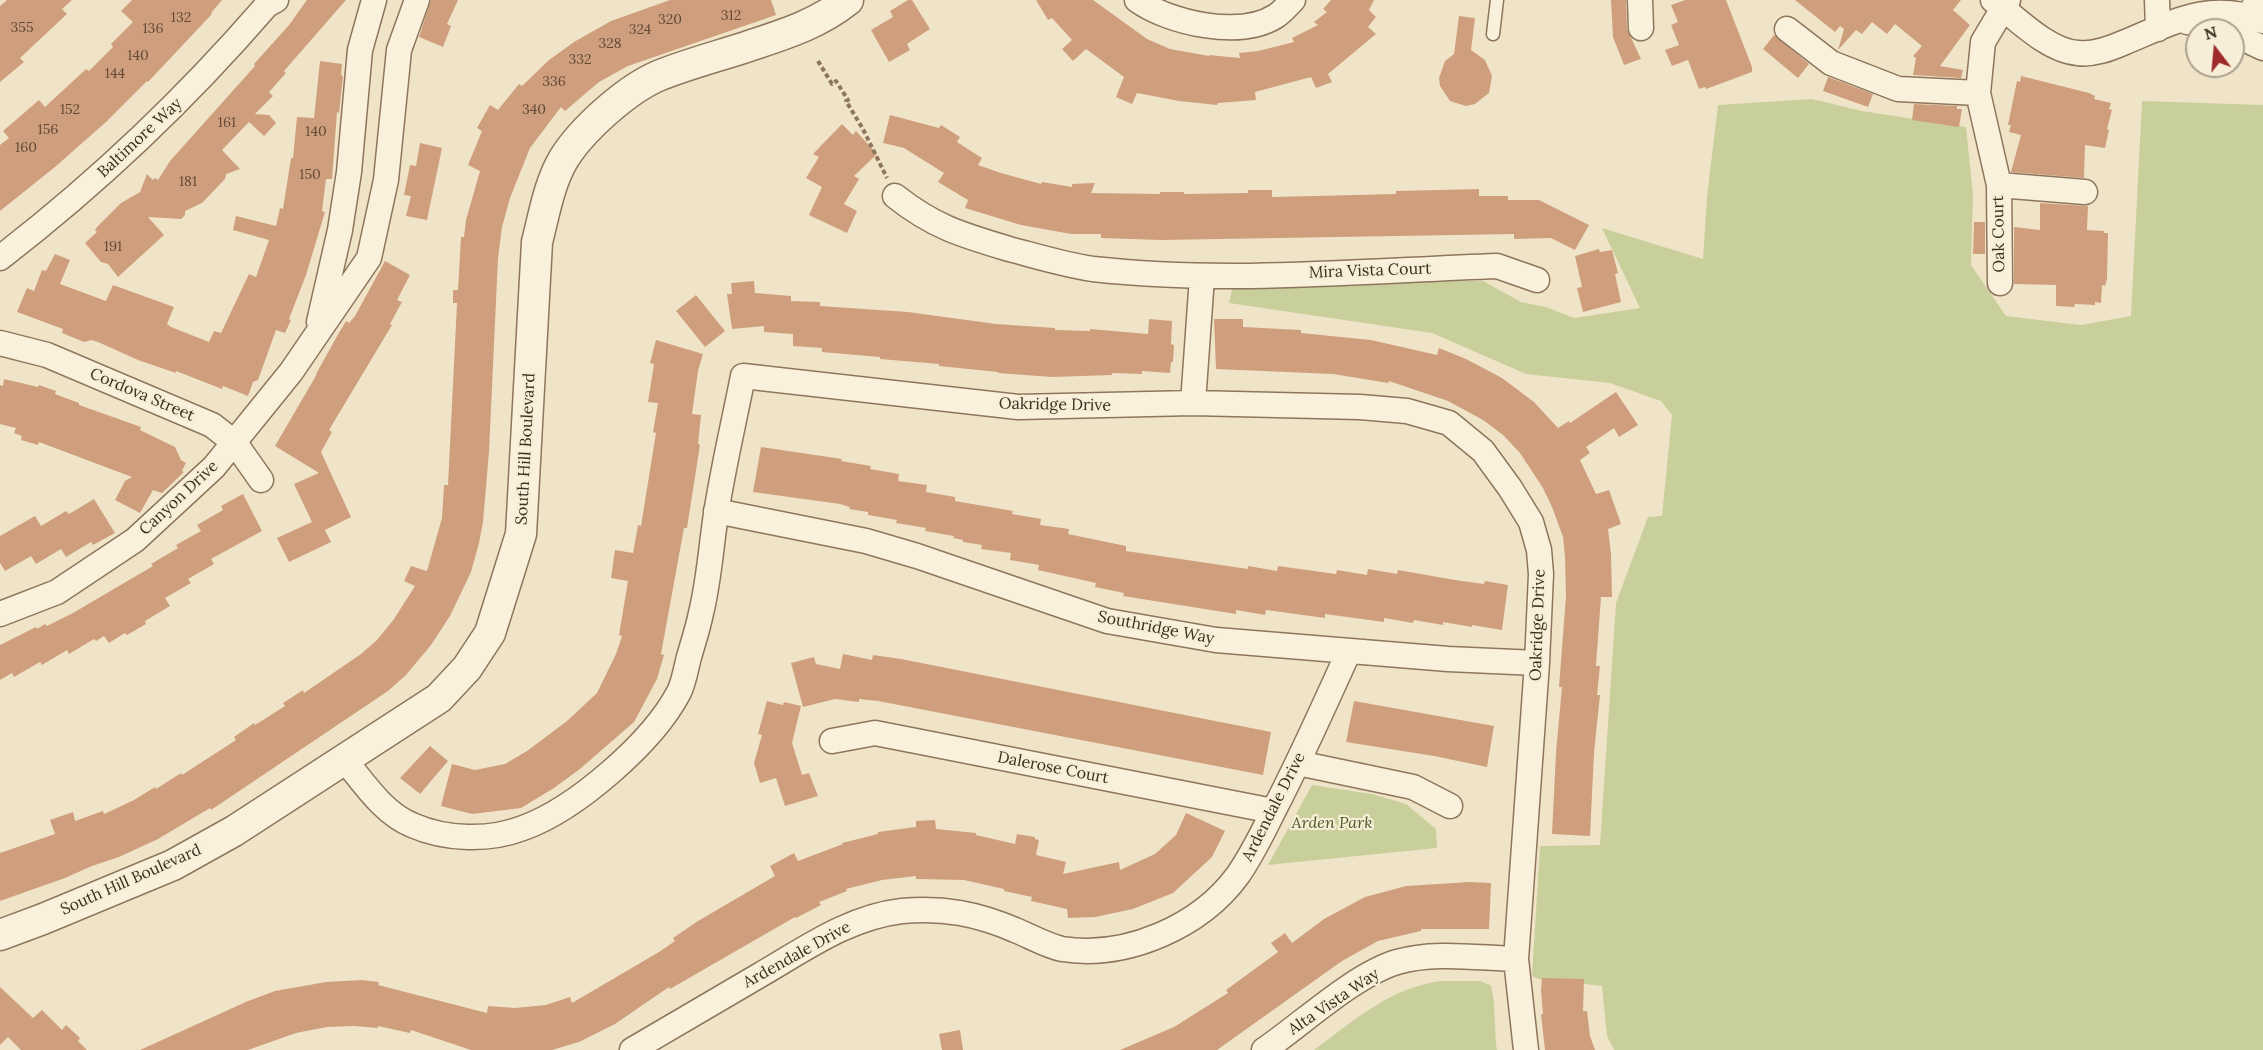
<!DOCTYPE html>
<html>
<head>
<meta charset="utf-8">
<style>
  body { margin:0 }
  #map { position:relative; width:2263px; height:1050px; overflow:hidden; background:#f0e4c8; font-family:Lora,serif }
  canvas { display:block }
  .north { position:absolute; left:2185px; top:18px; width:60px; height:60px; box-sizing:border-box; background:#f7eed8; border:2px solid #ada18e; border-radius:50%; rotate:344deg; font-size:16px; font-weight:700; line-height:24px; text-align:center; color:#3d2e20 }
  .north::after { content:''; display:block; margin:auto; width:21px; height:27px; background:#9e2a2b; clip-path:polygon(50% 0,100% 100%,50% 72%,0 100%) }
</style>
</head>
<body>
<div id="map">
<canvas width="2263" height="1050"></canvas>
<div class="north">N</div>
</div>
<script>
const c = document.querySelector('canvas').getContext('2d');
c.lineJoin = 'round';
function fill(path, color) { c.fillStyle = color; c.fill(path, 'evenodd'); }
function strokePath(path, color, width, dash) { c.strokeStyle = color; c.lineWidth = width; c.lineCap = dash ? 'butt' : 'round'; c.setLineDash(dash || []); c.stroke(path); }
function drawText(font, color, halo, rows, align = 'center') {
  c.font = font + ' Lora,serif'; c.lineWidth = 4.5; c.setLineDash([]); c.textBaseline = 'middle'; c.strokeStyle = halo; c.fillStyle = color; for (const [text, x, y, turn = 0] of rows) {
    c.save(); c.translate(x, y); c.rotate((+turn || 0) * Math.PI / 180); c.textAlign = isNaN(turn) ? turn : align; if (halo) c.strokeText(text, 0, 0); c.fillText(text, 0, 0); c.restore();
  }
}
const green = new Path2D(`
  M1812,99L1862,111L1966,127L1973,195L1971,265L2006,316L2081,325L2131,316L2142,101L2263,105V1050H1614L1607,1036L1602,986L1539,979L1532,976L1540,846L1600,845L1616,603L1648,517L1662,516L1672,415L1661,401L1610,383L1526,374L1432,333L1229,303L1234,281H1483L1521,302L1546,307L1574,318L1640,308L1602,228L1703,259L1707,197L1718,105Z
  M1312,785L1372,794L1406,804L1436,829L1437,848L1268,865Z
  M1441,981H1480L1490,985C1496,994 1494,1034 1497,1050H1314C1355,1020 1389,988 1441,981Z`);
const building = new Path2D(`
  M7,0H72L62,9L67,14L20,58L24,62L0,82V6Z
  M132,0H222L211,13L212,14L148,82L147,81L106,122L55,167L0,211V145L9,138L3,131L39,100L45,107L86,69L89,71L113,47L111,44L133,22L121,11Z
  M307,0H346L284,71L286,73L269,92L273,96L255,114L269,115L276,123L264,136L249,122L222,150L240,169L226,174L225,179L202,203L185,211V215L181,219L148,217L164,235L118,277L108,264L101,262L85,243L97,232L95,230L97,227L121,203L140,192L147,174L153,180L155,178L158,180L170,161L255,66L254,64L289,25Z
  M431,0H458L447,24L451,26L443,47L419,37Z
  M670,0H771L776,15L628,66L599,82L565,111L561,107L530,148L510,198L502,227L498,258L489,452L483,522L479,543L471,572L450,616L431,645L406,675L388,691L211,810L210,808L158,839L119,857L92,866L65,878L0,901V853L55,834L50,820L73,812L75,821L103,811L104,814L134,800L155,787L156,789L181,773L182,775L236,740L234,737L254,723L255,725L285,706L283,703L303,690L304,693L361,654L377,640L394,619L415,586L404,581L411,566L427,571L442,518L444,485H448L457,303H453V290H458L461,237H464L466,220L480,171L468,165L482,131L477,128L490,105L498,110L519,84L522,86L549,60L574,42L611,21Z
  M908,0H912L930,29L907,44L910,50L889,62L871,30L893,17L890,11Z
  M1036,0H1093L1147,39L1170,49L1209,56V55L1240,58L1239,53L1258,51L1294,42L1292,38L1318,25L1314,22L1327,12L1323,9L1331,0H1374L1369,10L1376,17L1368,27L1376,34L1328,74L1332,82L1316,88L1311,77L1255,92L1256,100L1218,103L1217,105L1179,101L1137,93L1132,104L1116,97L1124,77L1086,49L1073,61L1062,49L1072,40L1052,18L1048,20Z
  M1611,0H1626L1627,29L1641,59L1624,65L1613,37Z
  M1685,0H1726L1752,67V72L1706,89L1705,87L1699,89L1688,60L1672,66L1665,50L1679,45L1671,25L1678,22L1671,5Z
  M1795,0H1961L1953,10L1970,25L1940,66L1963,70L1961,78L1913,75L1916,58L1913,56L1922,46L1895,24L1887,34L1872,22L1862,34L1856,30L1838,50L1844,29L1840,26L1835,32Z
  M1459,16L1475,18L1471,50L1485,60L1492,76L1489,93L1475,104L1466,106L1450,101L1440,86L1439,78L1445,61L1454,54Z
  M1774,35L1809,64L1798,78L1763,49Z
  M320,61L342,64L341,75L343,76L339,113L337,112L332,179H326L322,211L325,212L306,275L289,319L291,320L285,333L276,330L258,380L253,382L248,396L223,386L222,389L176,371V373L138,360L98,342L91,340L84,342L62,333L63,329L17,312L27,288L34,291L42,270L46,271L55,254L70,260L60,284L106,301L113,285L174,307L167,324L171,327L209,342L214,331L221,333L249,274L256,277L269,240L233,230L236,216L276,226L280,208L283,209L291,158H293L297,117L314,118Z
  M2021,76L2089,93L2095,96L2094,99L2111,103L2109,109L2112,110L2107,129L2109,130L2105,148L2085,145L2084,178L2011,172L2021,135L2009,132L2011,125H2008L2017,81L2020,82Z
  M1828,77L1873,94L1868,107L1823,91Z
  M1914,104L1957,106V109H1962L1959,127L1912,120Z
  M890,115L939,128L941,125L960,137L957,142L982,158L978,165L1001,173L1041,184L1042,182L1072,187V184L1095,183L1091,193L1160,194V192H1184V194L1248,193V190H1272V197L1396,194V191L1479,189V196H1508V200H1539L1589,225L1575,250L1551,238L1514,239V234L1161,240L1101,238V234H1071L1021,225L965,208L968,200L938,182L944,173L904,148L883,143Z
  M842,124L853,135L856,131L877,154L854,176L859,179L844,204L857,211L847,233L809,215L822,187L806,178L819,157L813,154Z
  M420,143L442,148L427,220L406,216L411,196L404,195L410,165L416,166Z
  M2040,203L2088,206L2087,230L2104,231V233H2108L2107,279L2105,286L2102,285L2101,303L2095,302V305L2075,304L2074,307L2056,306V285L2014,284V227L2040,230Z
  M1974,222H1985V254H1973Z
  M1599,249L1600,252L1612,250L1618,273L1615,274L1621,302L1583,312L1577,288L1582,287L1575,256Z
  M385,261L410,275L397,300L402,302L390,324L392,325L329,430L332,432L321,452L351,517L325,530L331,542L289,562L277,538L312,522L294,484L319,473L275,446L317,374H316L336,338L346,321L349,323L355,316Z
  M754,281L755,293L791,296V301L820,302V306L908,312L996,324L1055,328V330L1090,331V329L1148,334L1149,319L1172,321L1171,344L1174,345L1173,362H1171L1170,373L1142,371V374L1112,373V375L1052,377L998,373V372L939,366V364L880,359V357L822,352V348L793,346V334L764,332V326L732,329L727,294H732L731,283Z
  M696,295L725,331L705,347L676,311Z
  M1214,319H1243V327L1301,330V333L1371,340L1437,355L1439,348L1466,359L1502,378L1534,402L1558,428L1569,421L1570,423L1616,392L1638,425L1619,437L1614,428L1586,447L1590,453L1580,460L1596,494L1609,490L1621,524L1608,529L1611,554L1612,597H1601L1596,666H1600L1597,695H1600L1594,753L1590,836L1552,834L1556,752L1562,687H1559L1566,596L1565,557L1563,537L1552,507L1543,488L1520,453L1503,435L1483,420L1448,401L1389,381L1388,383L1333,374L1216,369Z
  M656,340L703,354L698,371L692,414L701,415L698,444L700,445L687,528H684L661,654L664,655L657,679L634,722L580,769L554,788L521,808L472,814L441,806L452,764L475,770L505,764L527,751L567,721L597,693L616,654L622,636L619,635L628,581L611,578L615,550L633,553L638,525L641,526L656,433L653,432L658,403L648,402L654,364L650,363Z
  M4,379L38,387L39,385L56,391L55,394L79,403V405L141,427L140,430L175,447L181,460L186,463L182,471L184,472L162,493L153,490L140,513L115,500L125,481L132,477L39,442L38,445L21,440L22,436L14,433L16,428L0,424V385L3,386Z
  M761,447L842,459L841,461L871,466L870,469L899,474L898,481L927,485L926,492L955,497V501L1013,511L1012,514L1041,519L1040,525L1069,529L1068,534L1126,546V551L1248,569V566L1277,571L1278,566L1336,574L1337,570L1367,575L1368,569L1397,574L1398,570L1455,580L1484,584L1485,581L1508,585L1502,630L1472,625V627L1443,622V625L1414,620L1413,623L1384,618V622L1325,614V618L1266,610L1265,615L1236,610V614L1123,596L1124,593L1095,587L1096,583L1038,570L1039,565L1010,560L1011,553L981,549L982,545L963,542V540L953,538L954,536L925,531L926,528L896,523L897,520L868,515V512L849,509L850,507L840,504L753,492Z
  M243,494L262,531L211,559L214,564L188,579L191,583L165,598L170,606L145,621L146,624L127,635L125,633L109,643L104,636L96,641L94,639L69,654L67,650L42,665L40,662L14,677L12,673L0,680V645L36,627L37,629L45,624L47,626L73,613L153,566L151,564L178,548L176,545L201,531L197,525L223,510L221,506Z
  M94,499L115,533L93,545L91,542L66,557L61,549L36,564L31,556L5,571L0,563V536L35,516L41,526L66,511L69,514Z
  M843,654L872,660L873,655L901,659L1271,732L1263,775L878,701L859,699V702L835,699L803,707L791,663L814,657L816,664L840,669Z
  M767,701L783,705L784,702L801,706L792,743L802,775L809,773L818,796L785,806L776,778L760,783L754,763L762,735L758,734Z
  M1354,701L1494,726L1487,767L1434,756L1346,742Z
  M430,746L448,761L420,794L400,778Z
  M1186,813L1225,831L1212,857L1173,893L1133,909L1095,917L1068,918L1067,909L1031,901L1032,897L1004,891V889L964,880L916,879V876L882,880L846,889L847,891L819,902L821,905L796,918L795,917L670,989L669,987L615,1024L579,1042L552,1050H471L411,1030L410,1033L378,1026V1028L354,1026L327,1027L296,1033L248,1050H140L248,1001L275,991L326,982L362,980L379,982L378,985L487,1013L488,1006L515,1008L546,1005L570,997L572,1003L659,952L675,941L673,938L698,921L775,876L770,866L794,853L798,861L843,844L842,843L878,834V832L916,827V821L935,820L936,829L976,833V835L1015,844L1017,834L1035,837V839L1039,840L1036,855L1066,862L1063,874L1119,862L1120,870L1155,854L1176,835Z
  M1469,882L1491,883L1489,929H1421V931L1378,941L1342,961L1217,1050H1120L1174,1027L1228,993L1226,990L1278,952L1271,943L1285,933L1292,943L1324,919L1365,897L1406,886Z
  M1542,978L1584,979L1583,1011H1587L1590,1036L1595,1050H1545L1541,1014H1543L1541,990Z
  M0,987L33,1018L42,1010L62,1030L66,1025L80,1038L78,1041L87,1050H21L8,1037L0,1045Z
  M960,1030L963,1050H942L939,1034Z`);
const path = new Path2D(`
  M818,61L832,84L836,81L848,100L846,101L863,129L887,178`);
const service = new Path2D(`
  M1493,34L1497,0`);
const minor = new Path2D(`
  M1137,0C1169,23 1240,39 1276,16C1282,12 1288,5 1293,0
  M1640,0L1641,28
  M1993,0C2016,18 2048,51 2078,53C2093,55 2109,49 2123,43C2172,23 2209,0 2263,21
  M2157,0L2158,29
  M2187,22L2208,24L2225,30
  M1787,29L1831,63L1898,89L1978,93
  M2233,34L2263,48
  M2242,38L2256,1
  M1999,185L2085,192
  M895,196C934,227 962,235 1009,249C1036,256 1065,265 1093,269C1227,284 1363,271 1497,266L1537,280
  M0,258C100,181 185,100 267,5L276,0
  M2000,283L1999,185L1978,93L1983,42L2008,0
  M319,322L340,230L349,172L360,50L374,0
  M0,343L47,355L212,425L235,443L261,480
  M1193,403L1202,277
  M716,511L866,541L917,556L1107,621L1216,640L1448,659L1537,663
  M0,614L57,592L135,540L214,467L291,372L369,258L386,180L399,50L417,0
  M832,741L875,733L1273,811
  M344,759C364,783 383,813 412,825C446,840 489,841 523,828C576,809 653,742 679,692C684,682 686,668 689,657C693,643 698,628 701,613C709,581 711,547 716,514C723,468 734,422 743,376L1018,407L1193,403L1360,407L1407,411L1449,423L1483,451L1510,488L1531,522L1539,550L1541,574L1537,663L1516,959L1526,1050
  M1298,763L1413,787L1450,806
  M632,1050C675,1025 717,1000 760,975C805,949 849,917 902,911C943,907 978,914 1015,930C1030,936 1047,946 1062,949C1126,959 1200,927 1238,875C1252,855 1263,832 1274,810C1301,758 1325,704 1349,651
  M1264,1050C1302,1024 1354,975 1397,962C1434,951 1478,958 1516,959`);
const tertiary = new Path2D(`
  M0,935L43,919L173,865L234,831L439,698L467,668L490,633L521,534L537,242C544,215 549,184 563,160C581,130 626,90 658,76C687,64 719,56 749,46C785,34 818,24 848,0`);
const numberNames = [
  ["312",731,16],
  ["132",181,18],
  ["320",670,20],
  ["355",22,28],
  ["136",153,29],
  ["324",640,30],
  ["328",610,44],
  ["140",138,56],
  ["332",580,60],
  ["144",115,74],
  ["336",554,82],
  ["152",70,110],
  ["340",534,110],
  ["161",227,123],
  ["156",48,130],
  ["140",316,132],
  ["160",26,148],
  ["150",310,175],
  ["181",188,182],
  ["191",113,247]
];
const streetNames = [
  ["Baltimore Way",140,138,-43],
  ["Oak Court",1999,234,-91],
  ["Mira Vista Court",1370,271,-2],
  ["Cordova Street",142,395,23],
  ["Oakridge Drive",1055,405,1],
  ["South Hill Boulevard",526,449,-87],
  ["Canyon Drive",179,498,-43],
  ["Oakridge Drive",1538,625,-88],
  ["Southridge Way",1156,628,11],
  ["Dalerose Court",1053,768,11],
  ["Ardendale Drive",1274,807,-63],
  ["South Hill Boulevard",131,880,-24],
  ["Ardendale Drive",797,955,-29],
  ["Alta Vista Way",1334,1002,-34]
];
const parkNames = [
  ["Arden Park",1332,823]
];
fill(green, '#c9cf9b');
fill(building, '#cf9f7d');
strokePath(service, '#8d765c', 15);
strokePath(minor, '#8d765c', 27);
strokePath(tertiary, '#8d765c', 33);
strokePath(path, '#8d765c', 4, [4.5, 3]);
strokePath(service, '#faf1dc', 12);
strokePath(minor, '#faf1dc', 24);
strokePath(tertiary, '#faf1dc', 30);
drawText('14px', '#624a37', null, numberNames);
drawText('16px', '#3d2e20', '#f7eed8', streetNames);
drawText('italic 16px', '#4d5a26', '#f7eed8', parkNames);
</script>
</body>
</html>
